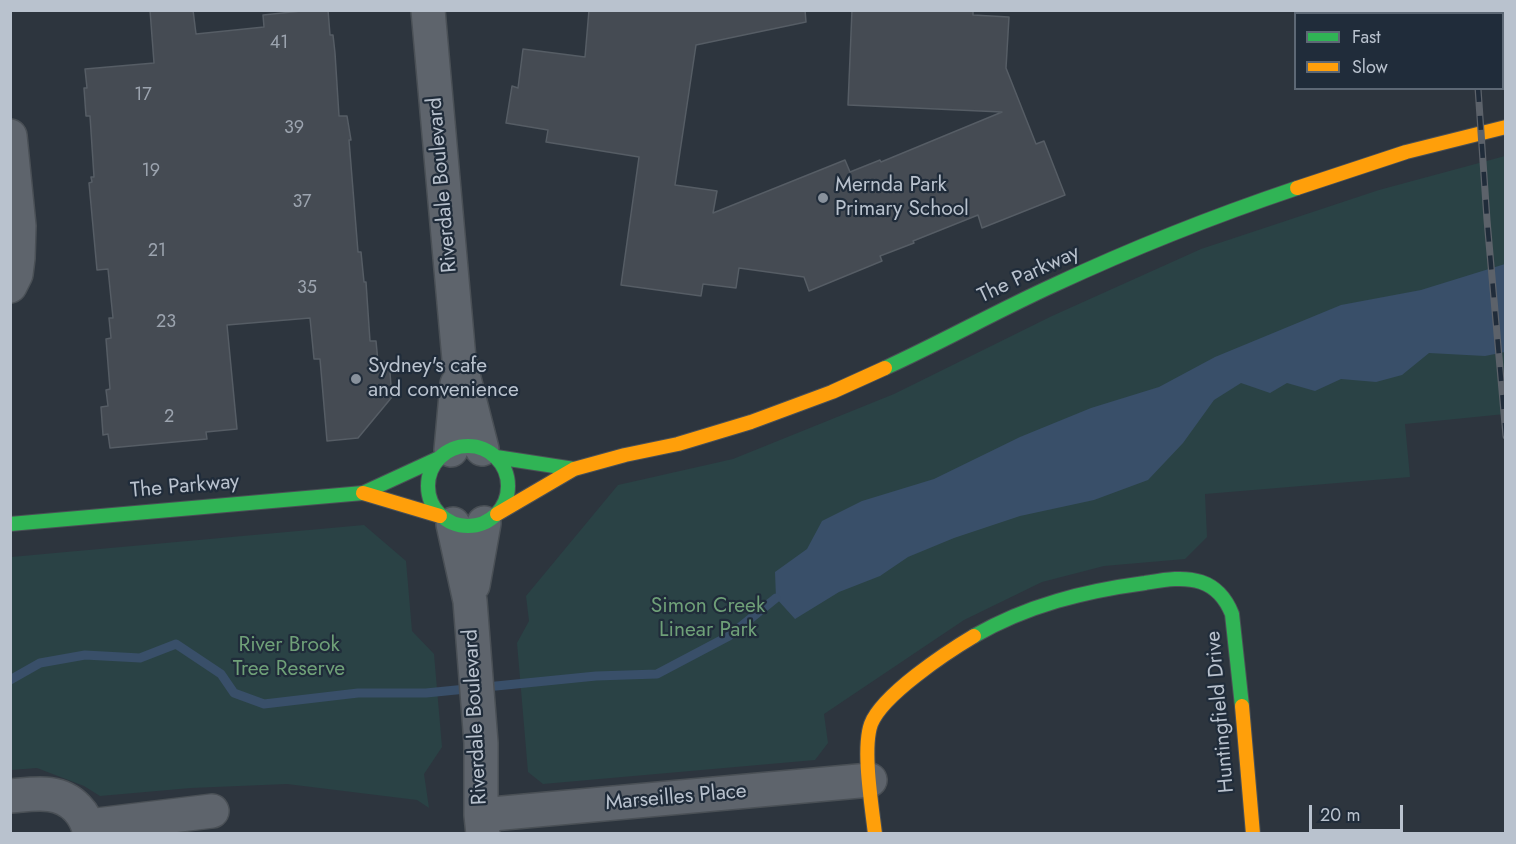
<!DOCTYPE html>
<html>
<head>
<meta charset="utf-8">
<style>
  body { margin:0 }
  #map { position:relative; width:1516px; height:844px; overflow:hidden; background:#2d353e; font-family:Jost,sans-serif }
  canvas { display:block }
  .frame { position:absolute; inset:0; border:12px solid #b9c2ce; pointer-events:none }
  .legend { position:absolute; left:1294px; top:12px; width:210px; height:78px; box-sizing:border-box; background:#202c3a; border:2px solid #5d6875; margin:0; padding:8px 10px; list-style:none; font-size:18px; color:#b9c2ce }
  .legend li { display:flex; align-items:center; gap:12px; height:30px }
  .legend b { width:30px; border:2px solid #5d6875 }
  .scale { position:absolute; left:1309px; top:805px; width:94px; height:27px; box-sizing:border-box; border:3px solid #b9c2ce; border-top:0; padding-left:8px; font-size:18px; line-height:21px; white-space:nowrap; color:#b9c2ce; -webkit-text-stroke:4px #202c3a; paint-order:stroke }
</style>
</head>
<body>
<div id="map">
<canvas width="1516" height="844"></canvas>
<div class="frame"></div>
<ul class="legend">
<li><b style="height:8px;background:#30b455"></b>Fast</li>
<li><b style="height:8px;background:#ff9f0a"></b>Slow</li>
</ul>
<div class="scale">20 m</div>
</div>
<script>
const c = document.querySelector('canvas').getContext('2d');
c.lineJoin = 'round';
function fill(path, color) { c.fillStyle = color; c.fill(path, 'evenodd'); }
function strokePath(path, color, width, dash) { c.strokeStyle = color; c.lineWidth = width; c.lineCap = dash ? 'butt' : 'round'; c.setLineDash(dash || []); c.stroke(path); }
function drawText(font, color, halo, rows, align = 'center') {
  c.font = font + ' Jost,sans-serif'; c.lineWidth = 4.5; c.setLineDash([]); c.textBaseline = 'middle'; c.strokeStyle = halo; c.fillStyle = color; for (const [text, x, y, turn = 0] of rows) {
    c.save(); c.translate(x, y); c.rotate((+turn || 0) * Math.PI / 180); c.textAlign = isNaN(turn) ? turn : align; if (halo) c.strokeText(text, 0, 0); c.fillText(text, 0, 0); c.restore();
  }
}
const green = new Path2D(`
  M1505,156V414L1405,424L1410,477L1205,494L1207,537L1185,559L1104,566L1042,582L964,620L824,714L828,743L815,760L543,784L528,772L517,643L529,621L526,596L618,485L733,459L894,394L1052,316L1201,249L1379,190Z
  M364,525L406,561L412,631L434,654L442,747L424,774L429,808L417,800L287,784L191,788L100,796L84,786L37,768L11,770V557Z`);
const water = new Path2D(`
  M1505,264V352L1485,356L1429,353L1402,375L1376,382L1341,379L1315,391L1287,383L1270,393L1241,383L1214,400L1183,443L1148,480L1094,500L1020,516L954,538L908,557L880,576L839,592L795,619L776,598L775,572L807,549L822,521L862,501L934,479L1020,437L1091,408L1159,387L1215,357L1341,305L1421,290Z`);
const stream = new Path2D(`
  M10,680L40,663L85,655L140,658L176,644L221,674L234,693L264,704L358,693H426L596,676L657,674L729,636L776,598`);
const building = new Path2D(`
  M150,10H193L196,34L264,27L263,15L311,10H328L330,35H333L335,53L339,116H347L351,140H349L358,252H361L364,282H366L370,341H376L378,362L389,361L392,397L358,438L327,441L320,359H314L310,318L227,325L237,429L206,432L207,439L110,448L108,434L103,435L101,407L108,406L106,390L110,389L106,339L111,338L109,318H113L108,269L97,270L89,183L92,182L91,177H94L90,116H86L84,88H87L85,69L154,63Z
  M589,10H805L806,22L696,45L675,185L717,191L713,213L845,160L850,172L880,160L881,162L1002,112L848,105L852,10H973V15L1009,17L1006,68L1036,144L1044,141L1065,195L982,228L978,215L913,241L914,243L880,256L882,261L809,291L804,277L739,268L736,288L703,284L701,296L621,285L639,157L546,142L548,130L506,123L512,86L518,88L523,49L585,57Z`);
const street = new Path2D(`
  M428,10L459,359L482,449
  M10,136L19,226L18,258L16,274L10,286
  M451,450L457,384
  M453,524L470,601L481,743V815L483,834
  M473,585L484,523
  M10,796C35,794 59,789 77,808C84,815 88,824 90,834
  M481,815L870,780
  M89,826L212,811`);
const fast = new Path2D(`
  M885,368C942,342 997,311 1054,285C1133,248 1214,216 1297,188
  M428 486a40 40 0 1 1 80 0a40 40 0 1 1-80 0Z
  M496,457L574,469
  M10,524L363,493L439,458
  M974,636C1028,605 1085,591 1145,583C1163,580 1183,576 1201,582C1216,587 1226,599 1232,614L1242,706`);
const slow = new Path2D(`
  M1297,188L1406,152L1506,127
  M363,493L440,516
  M497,514L574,469L625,455L678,444L751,422L832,392L885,368
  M1242,706L1253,834
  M875,834C872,807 862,749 871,724C882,695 947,652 974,636`);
const rail = new Path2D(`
  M1473,10V14
  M1502,15L1506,61
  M1478,88L1487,220L1506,436`);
const markers = [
  [823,198,6,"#88919c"],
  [356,379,6,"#88919c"]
];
const numberNames = [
  ["41",279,44],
  ["17",143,96],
  ["39",294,129],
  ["19",151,172],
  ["37",302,203],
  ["21",157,252],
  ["35",307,289],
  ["23",166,323],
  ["2",169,418]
];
const streetNames = [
  ["Riverdale Boulevard",443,185,-95],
  ["The Parkway",1029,275,-25],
  ["The Parkway",185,487,-5],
  ["Huntingfield Drive",1221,712,-95],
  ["Riverdale Boulevard",476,717,-93],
  ["Marseilles Place",676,798,-5]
];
const poiNames = [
  ["Mernda Park",835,186],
  ["Primary School",835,210],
  ["Sydney's cafe",368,367],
  ["and convenience",368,391]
];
const parkNames = [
  ["Simon Creek",708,607],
  ["Linear Park",708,631],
  ["River Brook",289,646],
  ["Tree Reserve",289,670]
];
fill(green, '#2a4245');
fill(water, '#394f69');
strokePath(stream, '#394f69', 9);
fill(building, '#454b53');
strokePath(building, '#565d65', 1.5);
strokePath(street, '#4a5056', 36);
strokePath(fast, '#4a5056', 16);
strokePath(slow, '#4a5056', 16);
strokePath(street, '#5e646c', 33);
strokePath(fast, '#30b455', 14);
strokePath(slow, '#ff9f0a', 14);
strokePath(rail, '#5c626a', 7);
strokePath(rail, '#202c3a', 4.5, [14]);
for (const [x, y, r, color] of markers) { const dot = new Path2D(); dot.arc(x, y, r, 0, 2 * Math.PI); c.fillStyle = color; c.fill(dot); strokePath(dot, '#202c3a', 2); }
drawText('18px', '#9ca4af', null, numberNames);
drawText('21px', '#b9c2ce', '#202c3a', streetNames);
drawText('21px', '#b9c2ce', '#202c3a', poiNames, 'left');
drawText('21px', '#6fa078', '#202c3a', parkNames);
</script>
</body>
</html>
